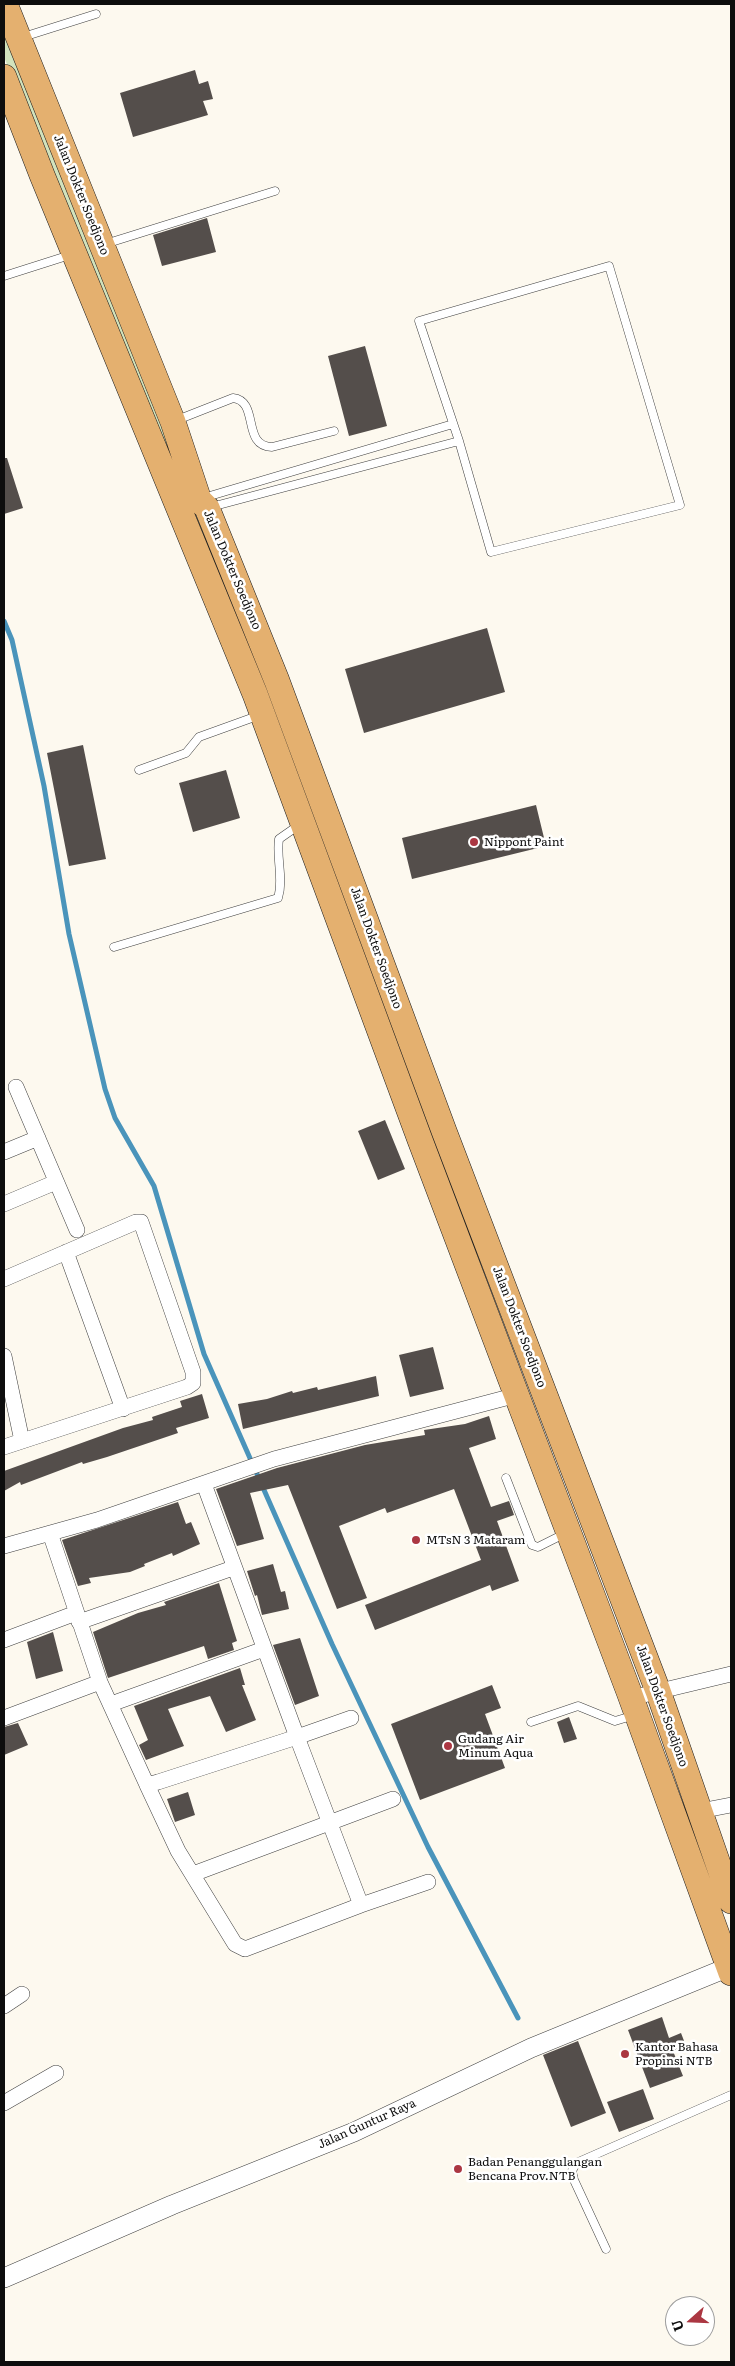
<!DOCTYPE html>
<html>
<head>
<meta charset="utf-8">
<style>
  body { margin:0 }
  #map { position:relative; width:735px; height:2366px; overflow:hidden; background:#fdf9ef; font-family:Literata,serif }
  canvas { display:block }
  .frame { position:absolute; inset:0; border:5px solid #0d0d0d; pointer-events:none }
  .north { position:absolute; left:665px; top:2296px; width:50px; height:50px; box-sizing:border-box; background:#fff; border:1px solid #9e9e9e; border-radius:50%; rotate:250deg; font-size:14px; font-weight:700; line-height:20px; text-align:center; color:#0d0d0d }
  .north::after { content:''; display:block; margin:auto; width:18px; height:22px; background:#ab3742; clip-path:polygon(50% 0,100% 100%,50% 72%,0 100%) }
</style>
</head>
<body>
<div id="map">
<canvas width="735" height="2366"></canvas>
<div class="frame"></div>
<div class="north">U</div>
</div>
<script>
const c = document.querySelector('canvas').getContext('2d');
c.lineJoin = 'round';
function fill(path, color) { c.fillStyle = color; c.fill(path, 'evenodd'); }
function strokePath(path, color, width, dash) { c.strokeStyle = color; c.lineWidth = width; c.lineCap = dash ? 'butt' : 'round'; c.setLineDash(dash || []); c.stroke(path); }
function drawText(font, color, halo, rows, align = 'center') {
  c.font = font + ' Literata,serif'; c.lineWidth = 5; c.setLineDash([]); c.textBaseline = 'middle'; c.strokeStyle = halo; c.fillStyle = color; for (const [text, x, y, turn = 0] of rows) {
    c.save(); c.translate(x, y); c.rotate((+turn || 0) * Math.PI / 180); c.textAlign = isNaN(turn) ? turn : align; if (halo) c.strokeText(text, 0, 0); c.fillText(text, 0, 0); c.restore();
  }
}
const green = new Path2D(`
  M4,33L199,500L260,673L253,675L4,57Z`);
const stream = new Path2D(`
  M4,621L12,640L44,786L69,934L105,1089L115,1118L154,1186L204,1354L332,1644L428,1847L518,2018`);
const building = new Path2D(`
  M195,70L199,84L208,81L213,99L203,101L208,115L133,137L120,93Z
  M207,218L216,252L162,266L153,235Z
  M365,346L387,426L349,436L328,356Z
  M4,458H7L23,508L4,514Z
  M487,628L505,692L364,733L345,669Z
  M83,745L106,859L69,866L47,753Z
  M226,770L240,818L193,832L179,783Z
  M536,805L546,846L412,879L402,838Z
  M385,1120L405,1169L378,1180L358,1131Z
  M433,1347L444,1389L410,1397L399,1355Z
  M376,1376L379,1396L243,1429L238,1404L267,1399L292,1391L293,1393L317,1387L318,1390Z
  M202,1394L209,1418L176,1428L178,1433L107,1457L83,1464L82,1462L21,1485L20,1482L4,1491V1471L123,1428L153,1420L152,1417L182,1407L180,1401Z
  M489,1416L496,1439L469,1448L491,1507L509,1501L513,1512L514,1515L497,1521L519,1581L492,1591L490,1585L375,1630L365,1605L481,1560L454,1489L387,1513L385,1508L339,1526L367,1598L337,1609L288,1485L250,1493L264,1539L237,1546L216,1489L277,1468L365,1445L425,1435L424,1430L465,1424Z
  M178,1502L186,1524L191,1522L200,1544L173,1556L172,1553L144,1564L145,1566L130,1572L89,1578L91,1583L78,1586L62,1540Z
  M273,1564L281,1592L285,1591L289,1609L262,1615L257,1595L255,1596L247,1571Z
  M219,1583L237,1641L232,1643L234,1650L208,1659L204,1646L108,1678L93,1632L138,1613L166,1605L164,1602Z
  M53,1632L63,1671L36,1679L27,1642Z
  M300,1638L319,1696L295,1705L273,1645Z
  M240,1668L245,1685H242L256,1720L226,1732L210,1696L168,1709L184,1746L146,1760L139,1745L148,1740L134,1706Z
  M492,1685L501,1708L485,1714L505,1768L420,1800L391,1724Z
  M569,1717L577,1739L564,1743L557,1722Z
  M18,1723L28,1745L4,1755V1727Z
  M188,1792L195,1815L175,1822L167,1799Z
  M662,2017L669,2038L681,2033L686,2046L673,2051L683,2076L650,2088L628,2030Z
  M578,2041L606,2113L571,2127L543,2055Z
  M643,2089L654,2119L619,2132L607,2102Z`);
const service = new Path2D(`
  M23,37L96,14
  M105,244L275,191
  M4,276L70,255
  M177,420L233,398C260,401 241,446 272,447L334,431
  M203,498L453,424
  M211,507L459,441L491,552L680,505L609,266L419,321L459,441
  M139,770L186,753L199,737L260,715
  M114,947L278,898C284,879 276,858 279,839L299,825
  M506,1478L532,1545L538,1547L566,1533
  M531,1722L578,1706L615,1721L635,1715
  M606,2249L574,2180L572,2171L576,2163L731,2095`);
const minor = new Path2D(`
  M16,1087L77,1230
  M4,1152L38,1138
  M4,1204L56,1182
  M66,1252L123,1409
  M4,1279L136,1222H141L193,1372V1383L187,1387L4,1447
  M4,1356L22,1441
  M50,1533L100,1682L147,1785L158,1782L297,1737L204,1484
  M4,1546L97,1520L274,1459L517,1395
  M79,1622L233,1568
  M4,1640L76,1613
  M631,1698L731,1674
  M111,1704L264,1649
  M4,1718L100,1682
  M147,1785L178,1851L235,1944L245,1949L361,1905L297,1737L351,1718
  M700,1811L731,1805
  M193,1874L393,1799
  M361,1905L428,1882
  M4,2006L22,1994
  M4,2103L56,2073`);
const tertiary = new Path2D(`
  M4,2278L172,2205L354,2132L531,2048L729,1967`);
const trunk = new Path2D(`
  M5,4L173,422L199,500L207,508L277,681L444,1131L658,1691L731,1901
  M4,77L42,175L255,694L420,1140L629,1692L731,1973`);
const markers = [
  [474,842,5,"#ab3742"],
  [416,1540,5,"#ab3742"],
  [448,1746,5,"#ab3742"],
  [625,2054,5,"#ab3742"],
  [458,2169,5,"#ab3742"]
];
const streetNames = [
  ["Jalan Dokter Soedjono",81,195,68],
  ["Jalan Dokter Soedjono",232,570,67],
  ["Jalan Dokter Soedjono",376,948,70],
  ["Jalan Dokter Soedjono",519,1327,69],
  ["Jalan Dokter Soedjono",662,1706,70],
  ["Jalan Guntur Raya",367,2124,-24]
];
const poiNames = [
  ["Nippont Paint",484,842],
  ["MTsN 3 Mataram",426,1540],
  ["Gudang Air",458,1739],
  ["Minum Aqua",458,1753],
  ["Kantor Bahasa",635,2047],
  ["Propinsi NTB",635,2061],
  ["Badan Penanggulangan",468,2162],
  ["Bencana Prov.NTB",468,2176]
];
fill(green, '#d2e3bd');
strokePath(stream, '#4a94bb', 5);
fill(building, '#544e4b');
strokePath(service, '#404040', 9);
strokePath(minor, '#404040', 16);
strokePath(tertiary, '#404040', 20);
strokePath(trunk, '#1e1e1e', 26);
strokePath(service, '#fff', 8);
strokePath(minor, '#fff', 15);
strokePath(tertiary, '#fff', 19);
strokePath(trunk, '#e4b06f', 25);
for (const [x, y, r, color] of markers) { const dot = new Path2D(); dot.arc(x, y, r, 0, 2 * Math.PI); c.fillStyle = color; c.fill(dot); strokePath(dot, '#fff', 2); }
drawText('12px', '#0d0d0d', '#fff', streetNames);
drawText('12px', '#0d0d0d', '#fff', poiNames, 'left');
</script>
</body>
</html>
